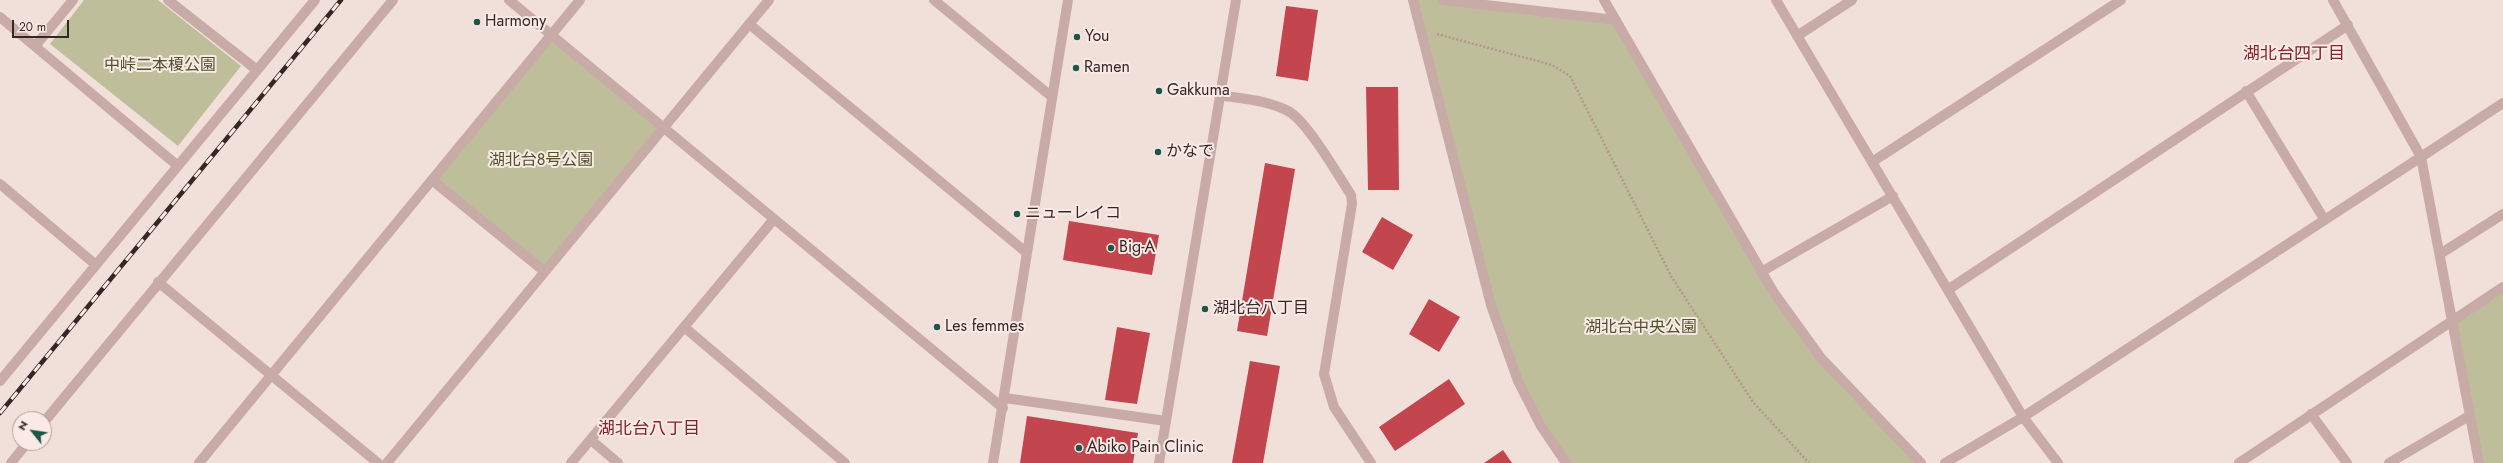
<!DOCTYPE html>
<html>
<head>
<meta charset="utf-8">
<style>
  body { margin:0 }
  #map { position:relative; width:2503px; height:463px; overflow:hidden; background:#f1dfda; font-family:Jost,sans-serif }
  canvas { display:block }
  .north { position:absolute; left:12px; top:411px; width:40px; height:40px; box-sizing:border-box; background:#f9eae6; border:1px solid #ab9c9a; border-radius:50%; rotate:300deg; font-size:11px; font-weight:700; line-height:16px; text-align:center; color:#352727 }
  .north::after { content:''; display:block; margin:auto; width:14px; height:18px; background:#1d5547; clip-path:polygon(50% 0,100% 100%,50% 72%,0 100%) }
  .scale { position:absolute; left:12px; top:20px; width:57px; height:18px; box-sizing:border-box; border:2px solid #352727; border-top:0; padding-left:5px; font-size:12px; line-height:14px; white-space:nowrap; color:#352727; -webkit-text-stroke:3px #f9eae6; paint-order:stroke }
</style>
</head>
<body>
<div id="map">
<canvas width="2503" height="463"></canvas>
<div class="north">N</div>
<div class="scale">20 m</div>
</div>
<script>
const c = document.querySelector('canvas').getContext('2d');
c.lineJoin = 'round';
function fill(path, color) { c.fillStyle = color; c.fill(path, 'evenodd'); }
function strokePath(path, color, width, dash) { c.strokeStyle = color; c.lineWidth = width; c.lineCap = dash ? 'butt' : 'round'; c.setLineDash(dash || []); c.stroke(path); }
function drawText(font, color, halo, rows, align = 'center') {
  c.font = font + ' Jost,"Noto Sans JP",sans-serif'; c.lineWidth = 4; c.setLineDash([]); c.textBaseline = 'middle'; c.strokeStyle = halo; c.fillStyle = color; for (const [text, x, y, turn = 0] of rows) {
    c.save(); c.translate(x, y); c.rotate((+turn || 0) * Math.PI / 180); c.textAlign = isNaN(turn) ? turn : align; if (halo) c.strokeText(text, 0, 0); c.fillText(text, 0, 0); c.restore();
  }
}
const green = new Path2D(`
  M84,0H158L241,66L178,146L50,44Z
  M1413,0H1442L1616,20L1774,293L1821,358L1921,463H1566L1504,346Z
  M551,35L662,128L544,271L432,180Z
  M2503,287V463H2479L2451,321Z`);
const building = new Path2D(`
  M1286,6L1318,10L1308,81L1276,76Z
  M1366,87H1398L1399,190H1368Z
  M1265,163L1295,169L1267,336L1237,331Z
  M1382,217L1413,235L1393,270L1362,252Z
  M1069,221L1159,235L1152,275L1063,260Z
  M1429,299L1460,317L1439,352L1409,334Z
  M1117,327L1150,333L1137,404L1105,400Z
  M1250,361L1280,366L1263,463H1232Z
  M1449,379L1465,404L1395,451L1379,427Z
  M1027,416L1138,433L1133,463H1020Z
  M1503,450L1512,463H1484Z`);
const path = new Path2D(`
  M1437,34L1552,65L1570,76L1671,276L1753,402L1809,463`);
const service = new Path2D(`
  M1413,0L1491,305L1518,381L1541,426L1566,463
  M1219,95C1242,99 1268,100 1288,111C1307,121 1338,175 1351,195L1352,204L1324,374L1334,407L1371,463`);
const minor = new Path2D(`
  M168,0L257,70
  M509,0L1003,408
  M934,0L1052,97
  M1776,0L2023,417L2058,463
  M0,17L178,166
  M749,24L1027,253
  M1797,36L1852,0
  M36,45L73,0
  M2246,91L2324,219
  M1872,162L2121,0
  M432,180L544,271
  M0,184L96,265
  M2440,254L2503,214
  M1761,272L1893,196
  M158,282L378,463
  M1949,289L2348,25
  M684,327L845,463
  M0,381L315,0
  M1005,398L1166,421
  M2311,414L2347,463
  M44,422L393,0
  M591,440L618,463
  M11,463L27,443
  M199,463L580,0
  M387,463L769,0
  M571,463L774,219
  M993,463L1068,0
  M2239,463L2503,287
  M2389,463L2469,416
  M2479,463L2421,157L2503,103`);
const tertiary = new Path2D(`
  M1442,0L1616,20
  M1604,0L1774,293L1821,358L1921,463
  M1159,463L1236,0
  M1945,463L2023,417L2421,157L2333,0`);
const rail = new Path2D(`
  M0,413L341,0`);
const markers = [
  [477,22,4,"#1d5547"],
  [1077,37,4,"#1d5547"],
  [1076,68,4,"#1d5547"],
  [1159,91,4,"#1d5547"],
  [1158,152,4,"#1d5547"],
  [1017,214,4,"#1d5547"],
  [1111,248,4,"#1d5547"],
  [1205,309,4,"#1d5547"],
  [937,327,4,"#1d5547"],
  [1079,448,4,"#1d5547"]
];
const poiNames = [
  ["Harmony",485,22],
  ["You",1085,37],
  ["Ramen",1084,68],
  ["Gakkuma",1167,91],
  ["かなで",1166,152],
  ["ニューレイコ",1025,214],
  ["Big-A",1119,248],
  ["湖北台八丁目",1213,309],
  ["Les femmes",945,327],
  ["Abiko Pain Clinic",1087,448]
];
const parkNames = [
  ["中峠二本榎公園",160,66],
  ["湖北台8号公園",541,161],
  ["湖北台中央公園",1641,328]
];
const neighbourhoodNames = [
  ["湖北台四丁目",2294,55],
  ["湖北台八丁目",649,430]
];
fill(green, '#bebf9a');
fill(building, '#c3454e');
strokePath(path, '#b49590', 2.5, [2, 2]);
strokePath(service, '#c8aba6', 10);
strokePath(minor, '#c8aba6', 10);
strokePath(tertiary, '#c8aba6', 10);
strokePath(rail, '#352727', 4.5);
strokePath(rail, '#f9eae6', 3, [9]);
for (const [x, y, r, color] of markers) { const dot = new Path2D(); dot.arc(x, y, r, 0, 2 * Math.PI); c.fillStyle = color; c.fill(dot); strokePath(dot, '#f9eae6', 1.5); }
drawText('16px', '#352727', '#f9eae6', poiNames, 'left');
drawText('16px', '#50522b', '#f9eae6', parkNames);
drawText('17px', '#822229', '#f9eae6', neighbourhoodNames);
</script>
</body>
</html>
